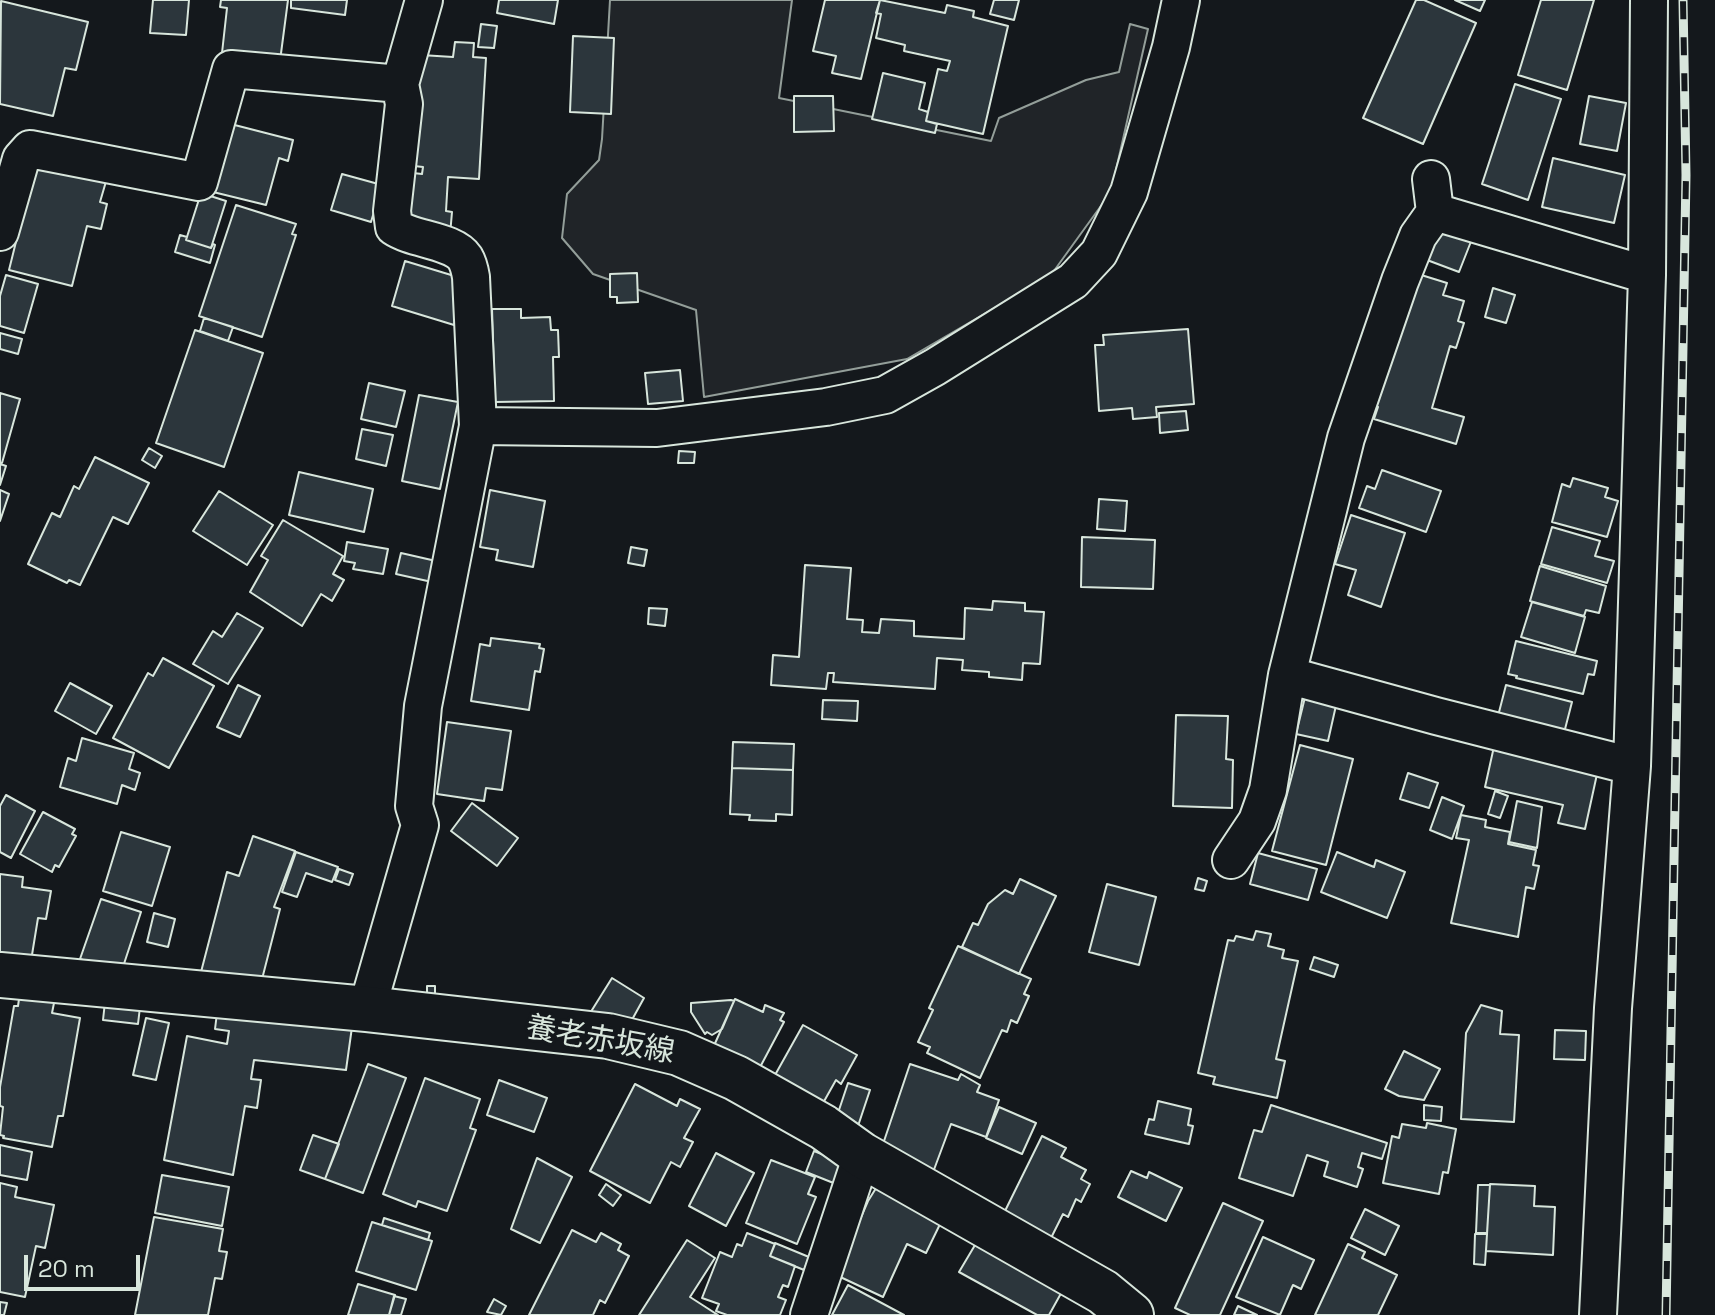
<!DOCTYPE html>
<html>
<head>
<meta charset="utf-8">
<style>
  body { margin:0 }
  #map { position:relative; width:1715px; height:1315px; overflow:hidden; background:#14181c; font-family:"Space Grotesk",sans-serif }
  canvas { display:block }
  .scale { position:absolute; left:24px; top:1255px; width:116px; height:36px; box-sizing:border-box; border:4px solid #d8e6dc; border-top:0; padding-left:10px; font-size:24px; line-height:28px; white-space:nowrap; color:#d8e6dc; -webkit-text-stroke:6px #14181c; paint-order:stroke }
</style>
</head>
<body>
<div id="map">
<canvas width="1715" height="1315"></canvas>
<div class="scale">20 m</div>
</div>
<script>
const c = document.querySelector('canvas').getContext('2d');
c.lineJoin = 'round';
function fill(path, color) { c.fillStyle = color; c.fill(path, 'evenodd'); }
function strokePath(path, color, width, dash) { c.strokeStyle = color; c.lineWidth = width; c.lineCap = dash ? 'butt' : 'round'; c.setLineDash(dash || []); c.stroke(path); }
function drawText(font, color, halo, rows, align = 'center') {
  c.font = font + ' "Space Grotesk","Noto Sans JP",sans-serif'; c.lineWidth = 6; c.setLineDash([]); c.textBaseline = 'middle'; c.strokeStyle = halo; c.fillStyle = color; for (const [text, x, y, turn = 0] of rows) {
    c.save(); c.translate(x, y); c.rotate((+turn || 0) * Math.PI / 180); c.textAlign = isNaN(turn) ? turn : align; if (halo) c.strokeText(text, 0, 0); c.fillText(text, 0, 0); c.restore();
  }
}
const green = new Path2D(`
  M610,0H792L779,98L991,141L999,118L1086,80L1119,72L1130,24L1148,29L1111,192L1051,275L907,359L704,397L696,310L593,274L562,238L567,194L599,160L602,139Z`);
const building = new Path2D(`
  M153,0H189L186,35L150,33Z
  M221,0H288L280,61L222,53L227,8L220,7Z
  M291,0H347L345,15L291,8Z
  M499,0H558L554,24L497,13Z
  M825,0H880L861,79L832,73L836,56L813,51Z
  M880,0L945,13L947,5L974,11L973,17L1008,26L983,134L926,121L938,69L947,71L950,61L904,51L905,45L876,38L881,14L876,13Z
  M994,0H1019L1014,20L990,14Z
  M1416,0H1424L1476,23L1423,144L1363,118Z
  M1455,0H1485L1480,11Z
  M1541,0H1594L1567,90L1518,75Z
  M1,1L88,22L76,70L65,68L53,116L0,104Z
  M481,24L497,26L494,48L478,47Z
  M573,36L614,38L611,114L570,112Z
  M455,42L474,43L473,57L486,58L479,179L448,177L446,211L452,212L450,235L409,225L413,173L422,174L423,167L414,166L421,55L453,57Z
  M883,73L925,83L919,109L928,112L926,121L937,124L935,133L872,119Z
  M1515,84L1561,99L1528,200L1482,184Z
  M794,96H833L834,131L794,132Z
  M1589,96L1626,103L1617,151L1580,144Z
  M223,122L293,140L288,161L279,158L266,205L209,191Z
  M1553,158L1625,175L1614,223L1542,207Z
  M35,165L107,178L100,202L107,204L101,229L87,226L72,286L9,270Z
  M342,174L382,185L371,222L331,210Z
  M201,193L226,201L211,248L186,240Z
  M236,205L296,224L292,234L296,235L262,337L199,316Z
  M1439,226L1472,239L1459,272L1427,260Z
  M180,235L187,237L186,240L211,248L213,244L215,245L210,263L175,252Z
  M405,261L461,278L454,302L460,303L454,325L392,306Z
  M637,273L638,302L617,303V297H610V274Z
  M1418,274L1447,283L1443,295L1464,301L1458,321L1464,323L1456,348L1450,346L1432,408L1464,417L1456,444L1374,419L1378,407L1369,405Z
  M6,275L38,284L24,333L0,326V296Z
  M1493,288L1515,295L1506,323L1485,317Z
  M492,309H521V318L550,317L551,330H558L559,357H553L554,401L495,402Z
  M204,318L233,327L228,341L200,331Z
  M1188,329L1194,404L1156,407L1157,417L1133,419L1132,408L1099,411L1095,345H1104L1103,335Z
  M195,330L263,353L224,467L156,443Z
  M0,333L22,339L18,354L0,349Z
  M680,370L683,401L648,404L645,373Z
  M369,383L405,391L396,427L361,419Z
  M0,393L20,399L2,463H0Z
  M419,395L458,402L440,489L402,481Z
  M1186,411L1188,430L1160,433L1159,413Z
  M362,429L393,435L386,466L356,459Z
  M149,448L162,456L155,468L142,460Z
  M679,451L695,452L694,463H678Z
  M95,457L149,483L128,524L113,517L80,585L69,580L67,583L28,564L52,513L60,517L74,486L79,489Z
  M0,464L6,466L0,485Z
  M1382,470L1441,491L1426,532L1359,508L1367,486L1375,489Z
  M299,472L373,489L364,532L289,515Z
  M1573,478L1608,488L1605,497L1618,501L1607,537L1552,522L1562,484L1570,487Z
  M0,490L9,494L0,521Z
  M490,490L545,501L533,567L496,560L498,550L480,547Z
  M219,491L273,525L247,565L193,531Z
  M1099,499L1127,501L1125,531L1097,529Z
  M1351,515L1405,533L1381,607L1348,595L1356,570L1335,564Z
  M283,520L343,556L333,574L344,580L332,601L321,594L302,626L250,592L268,560L261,556Z
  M1552,527L1600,541L1595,556L1614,561L1607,583L1541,564Z
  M1082,537L1155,540L1153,589L1081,587Z
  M347,542L388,549L383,574L353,569L355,563L344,561Z
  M631,547L647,550L644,566L628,563Z
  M401,553L436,561L432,582L396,574Z
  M805,565L851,568L847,619L863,620L862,632L879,633L881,619L914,621V636L964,639L965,608L992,610L993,601L1025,603V611L1044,612L1040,664L1023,663L1022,680L989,677V672L962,670L963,660L937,658L935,689L833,682L834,673H828L826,689L771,685L773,655L799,657Z
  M1540,566L1606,586L1599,613L1586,610L1584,616L1530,601Z
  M1532,602L1585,617L1575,653L1521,637Z
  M649,608L667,609L665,626L648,624Z
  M237,613L263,628L228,684L193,664L213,631L222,637Z
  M491,638L540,644L539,648L544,649L540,672L535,671L529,710L471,701L480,644L490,646Z
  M1516,641L1597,661L1594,675L1588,674L1583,694L1516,678L1517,676L1508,674Z
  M163,658L214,686L169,768L113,738L148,673L153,676Z
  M70,683L112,706L96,734L55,711Z
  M238,685L260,696L240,737L217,727Z
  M1506,685L1572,702L1564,733L1498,716Z
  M1306,693L1337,701L1328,741L1296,734Z
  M823,700L858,701L857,721L822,719Z
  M1176,715L1228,716L1226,759L1233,760L1232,808L1173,806Z
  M447,722L511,731L502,790L486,788L484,801L437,794Z
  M82,738L134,753L129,769L140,773L135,790L122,785L117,804L60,787L68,758L76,761Z
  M733,742L794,744L793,770L732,768Z
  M1495,742L1599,765L1585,829L1558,823L1563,805L1485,787Z
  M1300,745L1353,759L1326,865L1272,851Z
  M732,768L793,770L792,815L776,814V821L749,820L750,815L730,814Z
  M1408,773L1438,783L1429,808L1400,799Z
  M1495,791L1508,796L1500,818L1488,814Z
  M6,795L35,811L11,858L0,852V806Z
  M1442,797L1464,806L1452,839L1430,830Z
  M1517,801L1542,807L1537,848L1509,842Z
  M472,803L518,838L497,866L451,831Z
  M43,812L75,829L72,834L76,836L59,867L55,865L52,872L20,854Z
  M1461,815L1486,820L1485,827L1510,832L1508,844L1536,850L1533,865L1539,866L1534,889L1526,887L1518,937L1451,923L1469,840L1456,838Z
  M121,832L170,847L152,906L103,891Z
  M253,836L295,851L274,907L280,909L260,987L201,972L227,872L239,876Z
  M296,852L338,867L332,882L306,873L297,897L282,892Z
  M1337,852L1374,867L1376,860L1405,872L1387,918L1321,892Z
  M1258,853L1317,869L1308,900L1250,884Z
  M339,869L353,874L349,885L335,880Z
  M0,874L23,877L22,887L51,891L46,919L38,918L31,961L0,956Z
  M1198,878L1207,881L1204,891L1195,889Z
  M1020,879L1056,896L1019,974L962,947L973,923L978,925L988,904L1005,890L1013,894Z
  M1107,884L1156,897L1139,965L1089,952Z
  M101,899L141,912L121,973L80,959Z
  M154,913L175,919L168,947L147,942Z
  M1256,931L1271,934L1268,946L1284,950L1282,958L1298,961L1276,1059L1285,1061L1277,1098L1213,1084L1215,1077L1198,1073L1228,940L1234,941L1236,936L1253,940Z
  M958,946L1031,979L1024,994L1029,996L1017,1023L1011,1020L1007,1032L1002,1030L980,1078L927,1053L930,1047L918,1042L933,1010L929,1008Z
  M1314,957L1338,965L1334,977L1310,969Z
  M612,978L644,998L628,1027L587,1018Z
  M427,986H435V996H427Z
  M20,992L55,998L52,1013L80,1018L63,1116H58L52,1147L3,1138L4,1136L0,1135L3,1107L0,1106V1087L14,1006H18Z
  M735,999L763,1012L765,1005L784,1013L780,1020L784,1022L758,1071L712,1050Z
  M731,1000L734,1001L722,1029L712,1035L707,1032L705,1034L691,1012V1003Z
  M105,1002L140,1007L138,1024L103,1020Z
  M1481,1005L1502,1011L1500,1034L1519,1035L1514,1122L1461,1119L1466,1033Z
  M217,1013L352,1027L346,1070L254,1060L251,1079L261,1080L257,1108L245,1106L233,1175L164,1160L187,1036L227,1044L229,1031L215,1029Z
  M146,1018L169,1023L156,1080L133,1075Z
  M803,1025L857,1055L841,1084L836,1080L818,1112L770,1084Z
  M1555,1030L1586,1031L1585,1060L1554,1059Z
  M1404,1051L1440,1069L1424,1100L1399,1096L1385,1089Z
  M368,1064L406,1078L363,1193L325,1179Z
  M910,1064L958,1080L961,1074L980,1085L977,1092L999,1100L986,1137L951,1124L932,1175L882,1147Z
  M425,1078L480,1099L470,1128L476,1130L447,1211L418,1201L416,1207L383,1194Z
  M499,1080L547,1098L534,1132L487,1115Z
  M848,1083L870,1090L858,1126L836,1119Z
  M635,1084L677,1106L680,1099L700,1109L684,1138L693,1142L680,1167L671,1162L650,1203L590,1171Z
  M1158,1101L1191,1109L1188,1125L1193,1126L1189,1144L1145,1134L1149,1119L1154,1120Z
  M1271,1105L1387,1143L1382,1159L1362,1153L1358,1167L1363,1169L1357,1187L1324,1176L1328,1162L1307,1155L1293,1196L1239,1178L1254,1130L1262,1132Z
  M1424,1105L1442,1107L1441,1121L1424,1120Z
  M999,1107L1036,1123L1022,1154L986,1138Z
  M1427,1123L1456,1129L1448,1173L1443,1172L1439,1194L1383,1183L1392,1136L1399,1138L1402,1124L1426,1128Z
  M313,1135L339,1144L325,1179L300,1170Z
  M1042,1136L1066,1148L1061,1157L1086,1170L1081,1179L1090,1184L1081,1202L1076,1199L1068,1217L1063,1214L1051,1238L1004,1213Z
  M0,1145L32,1152L27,1180L0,1175Z
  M814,1151L844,1163L836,1184L806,1172Z
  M716,1153L754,1173L726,1226L689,1206Z
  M537,1158L572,1177L540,1243L511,1229Z
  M771,1160L815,1177L808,1194L816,1197L797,1244L746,1223Z
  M1131,1171L1147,1178L1149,1172L1182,1188L1166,1221L1118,1197Z
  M162,1175L229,1187L222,1226L155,1213Z
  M0,1183L17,1187L15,1197L54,1205L45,1248L36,1246L25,1297L0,1292Z
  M606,1184L621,1195L613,1206L599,1195Z
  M1490,1184L1535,1186L1534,1206L1555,1207L1553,1255L1486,1251Z
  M878,1185L943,1218L926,1253L907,1244L883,1297L836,1275L868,1201Z
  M1478,1185H1490L1487,1233H1476Z
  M1223,1203L1263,1221L1220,1315H1190L1175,1308Z
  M1365,1209L1399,1226L1385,1255L1351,1238Z
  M154,1217L223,1229L219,1251L227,1252L222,1279L215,1278L208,1315H135Z
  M384,1218L430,1233L428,1240L382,1225Z
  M372,1222L432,1241L416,1290L356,1271Z
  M572,1230L596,1242L601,1233L621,1244L618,1250L629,1256L605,1303L600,1300L593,1315H529Z
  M747,1233L775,1244L770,1256L795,1266L788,1287L783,1285L778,1297L786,1300L780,1315H727L716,1311L719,1304L702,1298L720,1252L732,1257L737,1244L742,1246Z
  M1475,1234H1487L1485,1265L1474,1264Z
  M1263,1237L1314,1260L1301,1289L1293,1285L1280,1315L1236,1297Z
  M687,1240L715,1258L690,1297L718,1315H639Z
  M978,1240L1064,1288L1049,1315H1037L959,1272Z
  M775,1243L809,1257L804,1270L770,1256Z
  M1348,1244L1365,1252L1362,1258L1397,1275L1378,1315H1315Z
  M358,1284L395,1295L389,1315H348Z
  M848,1285L904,1315H832Z
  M394,1296L406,1299L401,1315H389Z
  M494,1299L506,1306L501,1315L487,1312Z
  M0,1302L7,1303L4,1315H0Z
  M1238,1306L1257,1315H1234Z`);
const minor = new Path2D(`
  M1435,212L1647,275
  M0,232L21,159L30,149L199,182L231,69L400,84
  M478,426L657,428L826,407L885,395L935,367L1073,281L1099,253L1129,192L1171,47L1181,0
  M1287,675L1436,716L1632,766
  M1231,860L1257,821L1268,790L1287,675L1346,438L1400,281L1418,236L1435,212L1431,179
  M367,1009L420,825L414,806L423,706L478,426L471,277C470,271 468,263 465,258C453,240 413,240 394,227L392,211L404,104L400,84L424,0
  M809,1315L862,1155
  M1598,1315L1613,1008L1632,766L1647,275L1649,0`);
const secondary = new Path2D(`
  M0,975L367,1009L608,1036L679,1053L736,1078L823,1127L862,1155L1103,1292L1131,1315`);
const rail = new Path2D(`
  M1666,1315L1686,175L1683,0`);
const streetNames = [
  ["養老赤坂線",600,1041,10]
];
fill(green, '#202428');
strokePath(green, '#939e99', 2);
fill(building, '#2c363c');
strokePath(building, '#d8e6dc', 2);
strokePath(minor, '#d8e6dc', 40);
strokePath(secondary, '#d8e6dc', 48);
strokePath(minor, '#14181c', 36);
strokePath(secondary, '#14181c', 44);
strokePath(rail, '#d8e6dc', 9);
strokePath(rail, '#14181c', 6, [18]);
drawText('30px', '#d8e6dc', '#14181c', streetNames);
</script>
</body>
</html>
